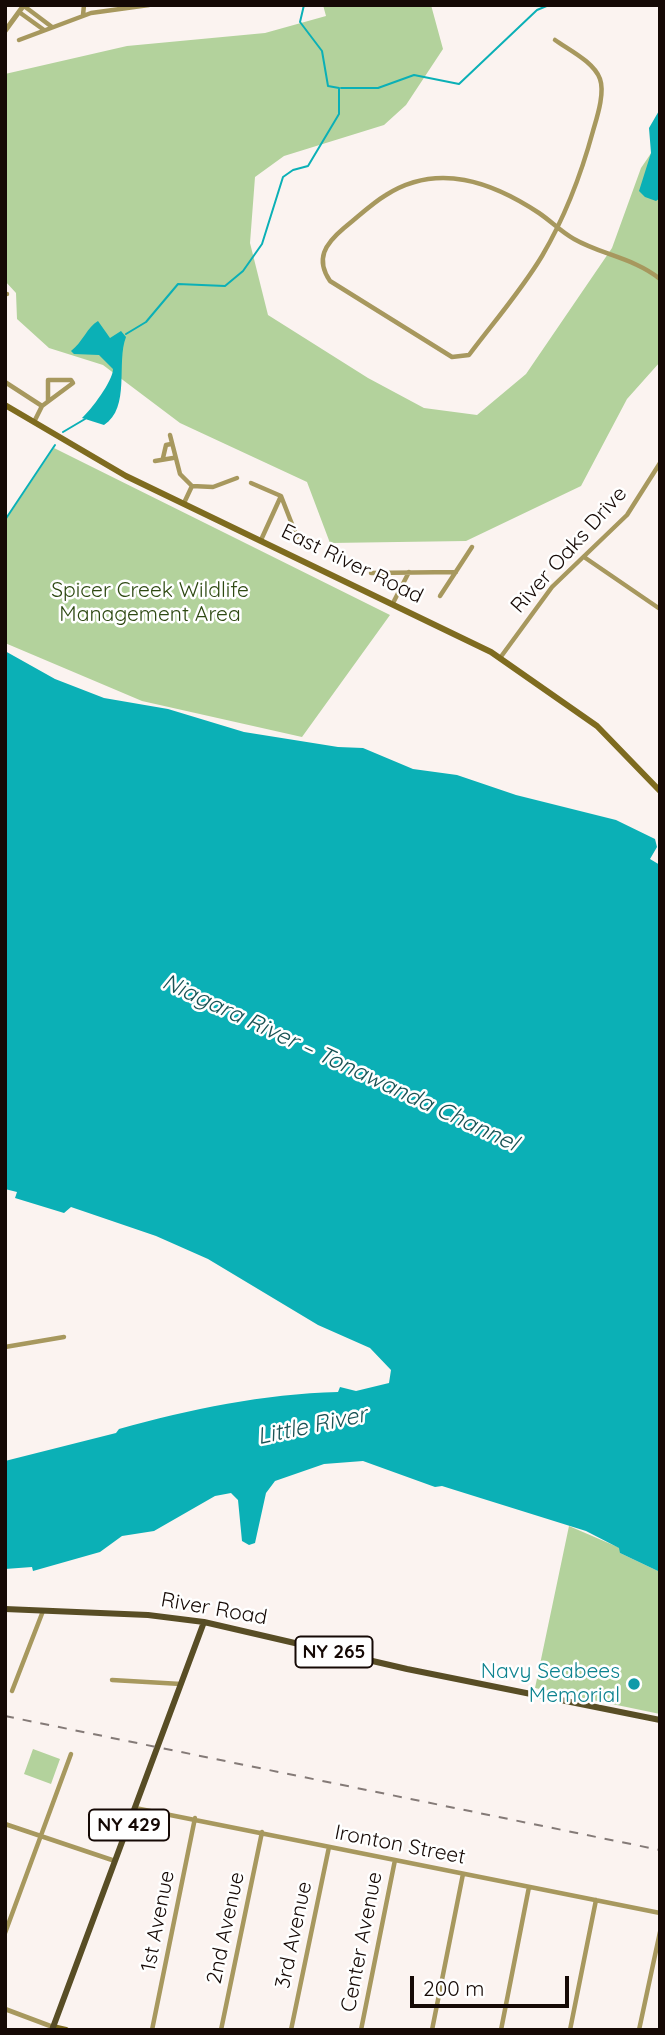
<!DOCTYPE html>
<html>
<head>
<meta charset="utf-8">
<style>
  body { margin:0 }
  #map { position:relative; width:665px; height:2035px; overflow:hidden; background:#fbf3f0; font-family:Quicksand,sans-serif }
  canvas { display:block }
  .frame { position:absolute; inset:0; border:7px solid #150905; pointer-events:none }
  .scale { position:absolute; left:410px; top:1976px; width:159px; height:32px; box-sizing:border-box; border:4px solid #150905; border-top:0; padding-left:9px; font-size:21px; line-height:24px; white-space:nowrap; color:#150905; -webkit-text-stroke:5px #fff; paint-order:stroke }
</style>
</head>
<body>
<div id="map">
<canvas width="665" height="2035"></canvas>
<div class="frame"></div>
<div class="scale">200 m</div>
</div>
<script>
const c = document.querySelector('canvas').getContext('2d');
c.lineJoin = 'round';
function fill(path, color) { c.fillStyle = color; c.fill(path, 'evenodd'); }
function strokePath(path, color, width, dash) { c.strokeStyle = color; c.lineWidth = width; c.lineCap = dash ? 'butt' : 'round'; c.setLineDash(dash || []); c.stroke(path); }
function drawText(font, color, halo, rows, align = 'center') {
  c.font = font + ' Quicksand,sans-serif'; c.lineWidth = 5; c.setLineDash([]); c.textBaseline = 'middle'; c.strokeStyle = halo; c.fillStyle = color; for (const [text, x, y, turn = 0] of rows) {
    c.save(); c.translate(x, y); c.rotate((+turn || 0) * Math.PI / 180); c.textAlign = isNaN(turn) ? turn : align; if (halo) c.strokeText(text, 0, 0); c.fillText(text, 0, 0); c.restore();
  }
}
const green = new Path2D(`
  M323,5H431L443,49L406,105L384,125L284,156L255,177L250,243L268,315L368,378L424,408L477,415L526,374L612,248L641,168L660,140V362L627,399L581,486L466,541L330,543L307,482L180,423L103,365L49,348L17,319L16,293L5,281V74L127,46L265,33L326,16Z
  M54,448L390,615L302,737L142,701L5,643V521Z
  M569,1526L620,1548V1553L660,1572V1714L535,1688Z
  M33,1749L60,1759L51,1784L24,1774Z`);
const water = new Path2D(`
  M660,109V198L656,201L645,197L639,191L651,153L649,128Z
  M98,321L110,338L121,331L126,337C116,362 131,408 104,425L82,418C91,410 113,381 113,369L99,355L74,354L71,351C82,343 88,326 98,321Z
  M5,651L55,679L104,698L168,709L244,732L338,747L363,748L413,769L457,775L516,795L616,820L655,839L657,847L650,859L660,865V1572L620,1553L619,1548L586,1531L442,1486L435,1487L363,1461L324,1464L275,1481L266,1493L255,1543L249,1545L242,1541L238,1500L231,1493L215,1496L154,1531L122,1536L100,1552L33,1571L32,1567L5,1569V1461L116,1433L119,1429C191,1409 263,1394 338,1392L340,1387L356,1391L389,1383L391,1370L370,1348L318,1325L208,1259L156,1236L71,1207L64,1213L15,1198L17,1192L5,1189Z`);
const stream = new Path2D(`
  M341,88H378L414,75L459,84L537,10L549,5
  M126,334L146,322L178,284L225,286L243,271L262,244L283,177L293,170L308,166L339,114V88L328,86L322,51L300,22L304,5
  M63,432L85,419
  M5,520L55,445`);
const minor = new Path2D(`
  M24,6L52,27
  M19,12L44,30
  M83,15L84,5
  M19,40L91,13L149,5
  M555,40C569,50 594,62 600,79C605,93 597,117 593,131C581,175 565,217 542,256C521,291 493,323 469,355L452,357L330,281C315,259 325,244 344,228C358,217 371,204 386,195C438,162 492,182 539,213C551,221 561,232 574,239C602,255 634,258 660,279
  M5,294H7
  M5,382L42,406
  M34,422L42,406L73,383L71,380H48V401
  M170,435L180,474L192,486L213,487L237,478
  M163,458L166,445L171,444
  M155,461L173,458
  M251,483L281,496L297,537
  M184,503L192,486
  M261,540L281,496
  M584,557L660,609
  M371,573L456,572
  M440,596L472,547
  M393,603L409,572
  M500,658L552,587L627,515L660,463
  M5,1347L64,1337
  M112,1680L181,1684
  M12,1691L43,1611
  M135,1808L660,1913
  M5,1824L115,1861
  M5,1933L71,1754
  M152,2030L195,1818
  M221,2030L262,1832
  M291,2030L329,1847
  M361,2030L395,1860
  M432,2030L463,1874
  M501,2030L529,1887
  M570,2030L596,1900
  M639,2030L660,1932`);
const tertiary = new Path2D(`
  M5,31L24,5
  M5,2009L53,2027`);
const secondary = new Path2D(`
  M5,405L126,476L491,652L597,726L660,791
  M53,2027L66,2030`);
const primary = new Path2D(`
  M5,1609L148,1615L204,1622L407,1669L660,1720
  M52,2030L204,1622`);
const rail = new Path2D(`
  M5,1716L660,1850`);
const markers = [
  [634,1684,7,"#0f9aa8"]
];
const shields = [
  [334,1652,77],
  [129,1825,80]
];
const shieldNames = [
  ["NY 265",334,1652],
  ["NY 429",129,1825]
];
const streetNames = [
  ["River Oaks Drive",569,550,-48],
  ["East River Road",352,564,26],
  ["River Road",214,1609,10],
  ["Ironton Street",400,1845,11],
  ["1st Avenue",158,1921,-79],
  ["2nd Avenue",226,1928,-78],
  ["3rd Avenue",294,1935,-78],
  ["Center Avenue",362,1942,-79]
];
const parkNames = [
  ["Spicer Creek Wildlife",150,591],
  ["Management Area",150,615]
];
const cultureNames = [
  ["Navy Seabees",620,1672],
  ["Memorial",620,1696]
];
const waterNames = [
  ["Niagara River – Tonawanda Channel",340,1063,25],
  ["Little River",312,1426,-12]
];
fill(green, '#b3d29c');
fill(water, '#0bb0b6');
strokePath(stream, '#0bb0b6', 2);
strokePath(minor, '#a7985e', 4.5);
strokePath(tertiary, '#a7985e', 5);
strokePath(secondary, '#7e6b1f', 6);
strokePath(primary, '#584d25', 6);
strokePath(rail, '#847a77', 2, [9, 9]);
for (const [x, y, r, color] of markers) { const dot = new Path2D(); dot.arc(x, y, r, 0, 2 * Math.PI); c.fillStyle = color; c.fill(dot); strokePath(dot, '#fff', 2.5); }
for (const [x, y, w] of shields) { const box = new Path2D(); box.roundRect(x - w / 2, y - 15.5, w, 31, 5); c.fillStyle = '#fff'; c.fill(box); strokePath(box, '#150905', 2); }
drawText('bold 19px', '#150905', null, shieldNames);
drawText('21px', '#150905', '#fff', streetNames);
drawText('21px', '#2e4912', '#fff', parkNames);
drawText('21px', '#0d838f', '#fff', cultureNames, 'right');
drawText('italic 23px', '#195355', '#fff', waterNames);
</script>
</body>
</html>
